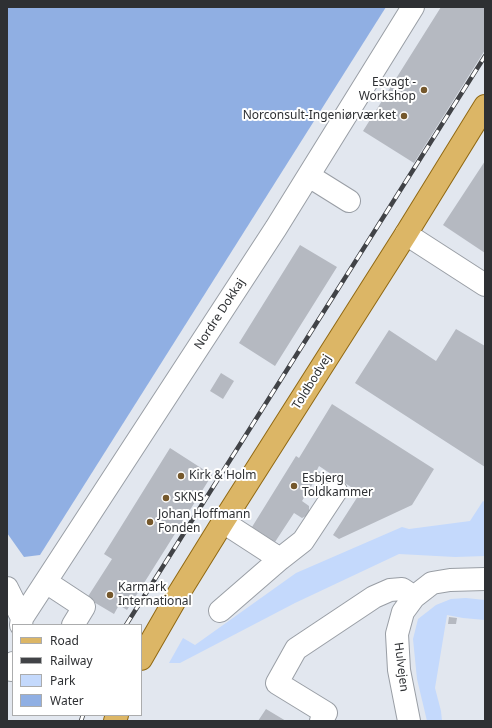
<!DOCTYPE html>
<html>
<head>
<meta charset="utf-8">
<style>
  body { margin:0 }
  #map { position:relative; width:492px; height:728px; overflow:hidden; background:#e2e7ef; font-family:"Noto Sans",sans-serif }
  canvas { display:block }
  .frame { position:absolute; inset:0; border:8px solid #2e3033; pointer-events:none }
  .legend { position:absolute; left:12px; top:624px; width:130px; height:92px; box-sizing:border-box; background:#fff; border:1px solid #abacad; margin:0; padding:5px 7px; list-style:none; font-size:12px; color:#2e3033 }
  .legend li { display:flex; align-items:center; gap:8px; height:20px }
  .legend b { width:20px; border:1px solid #abacad }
</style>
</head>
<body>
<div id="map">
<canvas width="492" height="728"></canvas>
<div class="frame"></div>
<ul class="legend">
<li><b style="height:5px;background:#dcb666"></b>Road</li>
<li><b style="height:5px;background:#414347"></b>Railway</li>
<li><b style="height:11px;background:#c4d9fc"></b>Park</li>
<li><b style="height:11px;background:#90afe3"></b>Water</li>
</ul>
</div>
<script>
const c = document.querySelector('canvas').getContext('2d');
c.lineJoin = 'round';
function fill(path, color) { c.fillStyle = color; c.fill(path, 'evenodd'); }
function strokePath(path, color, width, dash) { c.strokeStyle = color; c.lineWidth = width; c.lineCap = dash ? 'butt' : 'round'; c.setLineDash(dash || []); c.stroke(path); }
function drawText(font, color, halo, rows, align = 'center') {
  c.font = font + ' "Noto Sans",sans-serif'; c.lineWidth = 4; c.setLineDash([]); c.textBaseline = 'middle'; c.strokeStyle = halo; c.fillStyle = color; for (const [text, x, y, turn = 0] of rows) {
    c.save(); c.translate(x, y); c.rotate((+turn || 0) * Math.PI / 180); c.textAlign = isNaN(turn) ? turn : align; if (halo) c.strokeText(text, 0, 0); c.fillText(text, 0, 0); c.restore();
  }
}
const green = new Path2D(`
  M483,501L485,502V556L455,557L399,554L295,603L180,663H169L183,638L195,645L296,573L402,527L409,529L470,521Z
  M466,598L485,600V620L463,618L447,615L435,688L441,711L442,721H427L417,679L413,639L418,619L436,605L451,599Z`);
const water = new Path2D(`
  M7,7H386L40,555L24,557L7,533Z`);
const building = new Path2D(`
  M441,7H485V50L414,163L363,131Z
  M485,161V253L443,225Z
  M300,245L337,267L275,366L239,343Z
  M456,329L485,346V467L355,383L389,330L436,361Z
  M221,373L234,381L223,399L210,391Z
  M332,404L434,469L412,505L339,539L333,535L360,493L319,466L317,470L320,472L302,501L309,506V513L306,516L302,518L294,513L275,542L252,527L296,456L299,458Z
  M170,448L212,475L127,610L119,605L114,614L87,598L112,559L104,554Z
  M449,617L457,618L456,624H448Z
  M266,709L286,721H258Z`);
const minor = new Path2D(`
  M309,176L349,201
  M406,234L485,285
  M223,522L280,559
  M46,582L84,607L73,625
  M7,588L22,618L21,625
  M220,611L280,559L303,541L336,491
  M22,618L276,228L413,7
  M11,670L13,663
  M321,721L326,713L277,683L296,649L374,597L390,590L402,589L414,597
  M409,721L399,670L397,634L403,612L414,597L432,583L450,580L485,579`);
const major = new Path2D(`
  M141,659L179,593L223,522L406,234L485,106
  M115,721L117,715`);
const rail = new Path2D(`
  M126,625L485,56
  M81,721L83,715`);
const markers = [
  [424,90,4,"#75582c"],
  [404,116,4,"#75582c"],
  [181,476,4,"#75582c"],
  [294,486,4,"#75582c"],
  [166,498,4,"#75582c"],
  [150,522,4,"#75582c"],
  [110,595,4,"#75582c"]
];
const poiNames = [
  ["Esvagt -",416,83,"right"],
  ["Workshop",416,97,"right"],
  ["Norconsult-Ingeniørværket",396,116,"right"],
  ["Kirk & Holm",189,476],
  ["Esbjerg",302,479],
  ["Toldkammer",302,493],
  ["SKNS",174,498],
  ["Johan Hoffmann",158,515],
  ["Fonden",158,529],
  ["Karmark",118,588],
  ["International",118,602]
];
const streetNames = [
  ["Nordre Dokkaj",220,314,-57],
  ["Toldbodvej",312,382,-58],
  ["Hulvejen",401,667,83]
];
fill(green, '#c4d9fc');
fill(water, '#90afe3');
fill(building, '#b5b9c1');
strokePath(minor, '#999ea5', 24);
strokePath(major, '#906812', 24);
strokePath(minor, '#fff', 22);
strokePath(major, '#dcb666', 22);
strokePath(rail, '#414347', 4.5);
strokePath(rail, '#fff', 3, [9]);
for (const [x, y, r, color] of markers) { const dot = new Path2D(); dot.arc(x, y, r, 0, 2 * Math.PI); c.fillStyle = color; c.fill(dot); strokePath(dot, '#fff', 1.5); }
drawText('12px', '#2e3033', '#fff', poiNames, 'left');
drawText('12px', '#2e3033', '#fff', streetNames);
</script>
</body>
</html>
